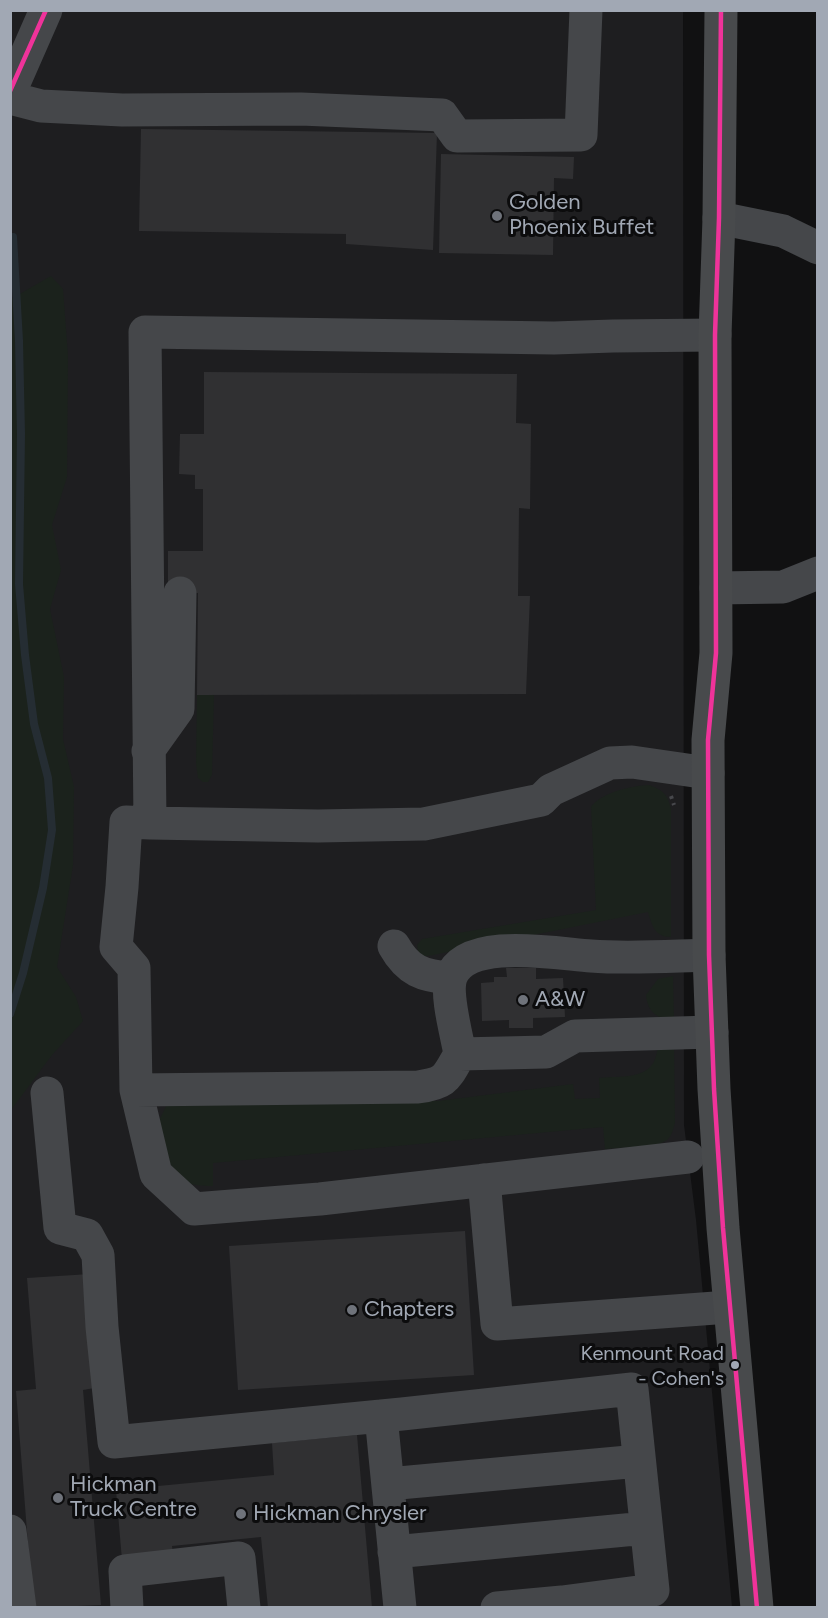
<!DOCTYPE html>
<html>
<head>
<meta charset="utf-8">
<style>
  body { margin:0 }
  #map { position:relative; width:828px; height:1618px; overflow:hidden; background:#111112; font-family:Figtree,sans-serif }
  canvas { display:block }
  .frame { position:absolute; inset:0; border:12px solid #a1a8b4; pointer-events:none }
</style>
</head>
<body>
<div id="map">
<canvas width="828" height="1618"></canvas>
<div class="frame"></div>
</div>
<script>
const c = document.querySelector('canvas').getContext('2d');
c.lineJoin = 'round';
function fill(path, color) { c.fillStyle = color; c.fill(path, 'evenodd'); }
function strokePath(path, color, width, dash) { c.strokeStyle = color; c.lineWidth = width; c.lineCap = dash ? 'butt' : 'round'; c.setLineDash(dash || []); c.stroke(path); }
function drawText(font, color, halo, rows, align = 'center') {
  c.font = font + ' Figtree,sans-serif'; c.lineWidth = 6; c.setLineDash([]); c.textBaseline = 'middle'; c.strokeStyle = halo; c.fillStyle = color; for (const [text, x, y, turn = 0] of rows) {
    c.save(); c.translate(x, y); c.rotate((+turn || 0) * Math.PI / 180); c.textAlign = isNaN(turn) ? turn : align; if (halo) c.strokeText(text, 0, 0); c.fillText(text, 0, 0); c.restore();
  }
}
const built = new Path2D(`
  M11,11H683L684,1125L696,1220L732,1607L11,1608Z`);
const green = new Path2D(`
  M51,276L63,289L68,356L67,477L52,525L61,570L50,609L64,677L63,739L74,787L73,865L57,967L76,997L83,1021L52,1055L11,1110V299Z
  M197,695H214L212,775L208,782H203L198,778L196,763Z
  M649,785C663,790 668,795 671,809V937C655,937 652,926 648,912L428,956H422L418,952L417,945L422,939L596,910L591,807C602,792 631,786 649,785Z
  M673,976L674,1021C657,1018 648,1013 646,995L658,979Z
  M674,1041L675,1123C673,1129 672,1136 667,1140C655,1149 620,1147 605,1149L603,1127L213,1163V1186C200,1186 181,1185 173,1173C167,1164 162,1135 158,1123L167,1104L171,1101H438L573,1084L575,1099L600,1098L599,1078C615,1076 640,1079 651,1066C656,1061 656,1054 658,1048Z`);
const stream = new Path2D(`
  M10,1014L23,973L43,888L52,830L48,778L34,724L25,655L19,584L21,434L19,341L13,237`);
const building = new Path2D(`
  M141,129L437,133L433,250L346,244V234L139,231Z
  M441,154L574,157L573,179L554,178L553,255L439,253Z
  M204,372L517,374L516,423L531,424L530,509L519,508L518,596H530L526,694L197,695L198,593L168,592V551H203V489H195V475L179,474L180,434H204Z
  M506,968H536V979L563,978L565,1017L533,1018V1028H509V1020L482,1021L481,983L494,982V977H507Z
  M465,1231L474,1375L238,1390L229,1246Z
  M90,1274L100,1387L83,1390L101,1605L33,1608L16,1391L36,1389L27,1278Z
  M357,1435L372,1608H268L261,1537L172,1546L173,1555L122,1560L116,1490L274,1475L272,1443Z`);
const path = new Path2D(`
  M671,796L674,805`);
const minor = new Path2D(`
  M10,92L46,10
  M10,98L41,106L122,110L301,109L442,115L457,136L581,135L586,10
  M719,218L783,231L818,248
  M716,588L783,587L818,573
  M148,751L178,709L180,593
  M150,823L318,826L424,824L541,800L551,790L610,763L632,762L708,773
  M394,946C408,971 423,976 450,978
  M709,955C670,956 630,959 591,956C558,954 466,936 451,977C445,994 457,1036 460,1054L546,1052L575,1036L712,1032
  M136,1090L418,1087C447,1083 446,1078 460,1054
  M47,1093L60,1228L87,1235L98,1255L102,1327L114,1442L402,1414L632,1389L653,1590L562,1602L563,1608
  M688,1157L320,1199L194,1209L156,1174L136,1090L134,968L116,947L122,887L126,822L150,823L145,332L554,338L613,336L715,335
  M484,1180L497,1324L729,1307
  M381,1416L400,1608
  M388,1484L639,1461
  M10,1531L20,1608
  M394,1552L646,1528
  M127,1608L125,1571L239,1558L244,1608
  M497,1608L562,1602`);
const major = new Path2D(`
  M721,10L719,218L715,335L716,653L708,740L709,955L714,1089L723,1228L757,1608`);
const bus1 = new Path2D(`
  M721,10L719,218L715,335L716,653L708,740L709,955L714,1089L723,1228L757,1608
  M10,91L46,10`);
const markers = [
  [497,216,6,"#6f737b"],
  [523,1000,6,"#6f737b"],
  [352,1310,6,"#6f737b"],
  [735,1365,5,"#a1a8b4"],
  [58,1498,6,"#6f737b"],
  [241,1514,6,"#6f737b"]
];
const busNames = [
  ["Kenmount Road",724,1354],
  ["- Cohen's",724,1379]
];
const poiNames = [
  ["Golden",509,203],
  ["Phoenix Buffet",509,228],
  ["A&W",535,1000],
  ["Chapters",364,1310],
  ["Hickman",70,1485],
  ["Truck Centre",70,1510],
  ["Hickman Chrysler",253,1514]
];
fill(built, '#1e1e20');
fill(green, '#1b221c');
strokePath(stream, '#252d33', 8);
fill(building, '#303032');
strokePath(path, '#47484c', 4, [3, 4.5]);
strokePath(minor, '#45474a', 33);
strokePath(major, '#484a4c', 33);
strokePath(bus1, '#ef339a', 4.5);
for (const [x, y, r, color] of markers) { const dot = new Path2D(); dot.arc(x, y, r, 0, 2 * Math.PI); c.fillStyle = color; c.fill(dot); strokePath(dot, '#0c0c0d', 2); }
drawText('20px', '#a1a8b4', '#0c0c0d', busNames, 'right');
drawText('22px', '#a1a8b4', '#0c0c0d', poiNames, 'left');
</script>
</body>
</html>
